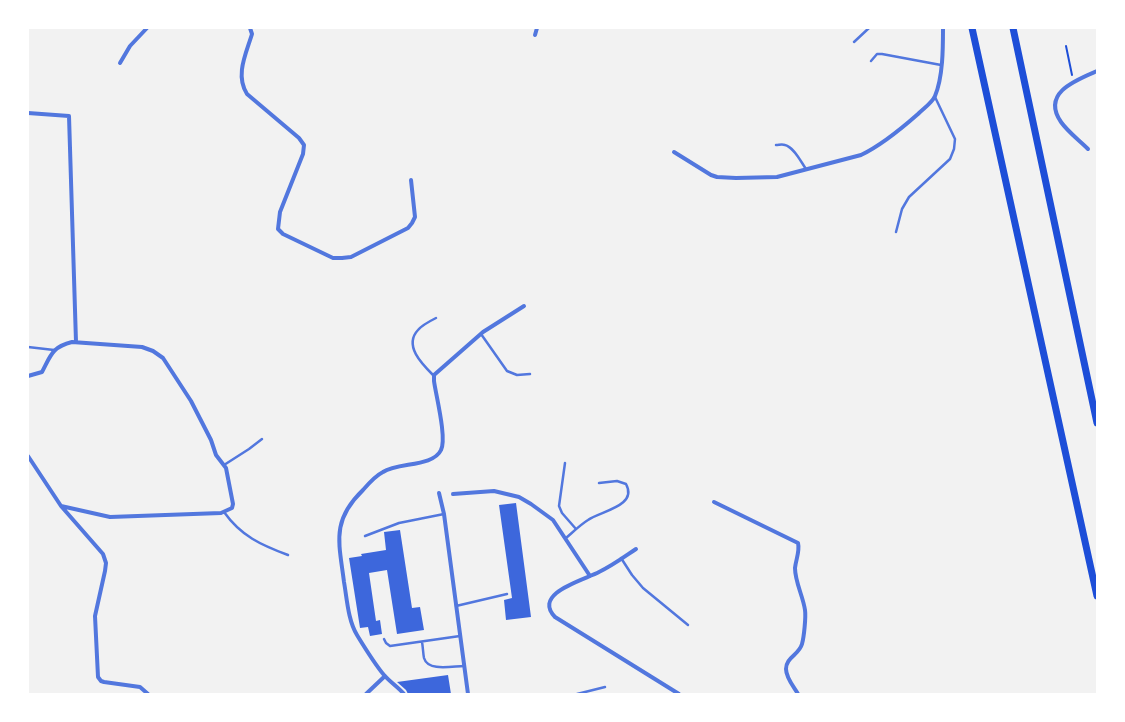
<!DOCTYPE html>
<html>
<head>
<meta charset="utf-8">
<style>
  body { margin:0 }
  #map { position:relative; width:1125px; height:722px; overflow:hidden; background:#f2f2f2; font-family:Arial,sans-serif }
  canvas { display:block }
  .frame { position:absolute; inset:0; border:29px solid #fff; pointer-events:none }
</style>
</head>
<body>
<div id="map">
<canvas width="1125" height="722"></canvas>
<div class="frame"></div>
</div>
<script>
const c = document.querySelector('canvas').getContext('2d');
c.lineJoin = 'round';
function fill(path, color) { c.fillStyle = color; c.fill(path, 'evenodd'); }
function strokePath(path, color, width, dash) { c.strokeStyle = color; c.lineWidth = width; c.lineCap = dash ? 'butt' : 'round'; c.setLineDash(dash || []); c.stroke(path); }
const building = new Path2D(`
  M516,503L531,617L506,620L504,600L512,598L499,505Z
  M400,530L412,608L420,607L424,630L397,634L387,570L369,573L376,621L380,620L382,634L370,636L368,627L360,628L349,558L362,556L361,554L386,550L384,532Z
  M448,675L451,694H408L406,690L397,682Z`);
const path = new Path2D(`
  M1066,46L1072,75`);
const service = new Path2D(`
  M854,42L869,28
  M871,61L877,54H882L941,65
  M776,145C779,145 782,144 785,145C794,147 801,162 806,169
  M896,232L902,209L909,197L950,159L954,149L955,139L935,97
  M481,334L507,371L517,375L530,374
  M28,347L54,350
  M434,376C423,365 403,346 418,330C422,325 430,321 436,318
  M565,463L559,506L562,513L576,529
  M224,465L249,449L262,439
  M224,512C241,536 261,545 288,555
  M365,536L399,523L444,514
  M566,538C573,532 580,525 588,520C601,511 638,506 626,484L617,481L599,483
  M621,558L632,575L643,588L688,625
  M456,606L507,594
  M384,639L386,643L390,646L460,636
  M422,642C423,647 423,653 424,658C428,672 453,666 464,666
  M577,694L605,687`);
const minor = new Path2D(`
  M250,28L252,34C246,54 235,75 247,94L299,138L304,145L303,154L280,212L278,229L283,234L333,258H342L351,257L408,228L412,223L415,217L411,180
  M535,35L537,28
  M120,63L130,46L147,28
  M28,113L69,116L76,342
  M1088,149C1079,140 1068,132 1061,122C1041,93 1076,80 1097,71
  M674,152L711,175L717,177L736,178L777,177L861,155C882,145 901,129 918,114C924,108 932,103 935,96C943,77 943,48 943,28
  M28,376L42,372C51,355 52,347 72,342L142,347L153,351L163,358L191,401L211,440L216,455L226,468L233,504L232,508L221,513L110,517L61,506
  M28,456L61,506L103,554L106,563L105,571L95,616L98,677L101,681L104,682L140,687L148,694
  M439,493L444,514L468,694
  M453,494L494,491L519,497L531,504L553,520L590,576
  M714,502L798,543C800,551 796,559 795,568C795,582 803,596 805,610C806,617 804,637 802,644C799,655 786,657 786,669C786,678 794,687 798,694
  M636,549C624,557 612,566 599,572C584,580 532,593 555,617L679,694
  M366,694L385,676
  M404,694C398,687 390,682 384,675C374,663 365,648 357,635C348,620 347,599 344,582C339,542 331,521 363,490C369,483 375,476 383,472C398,462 433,467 441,450C447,438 436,396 434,381V375L483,332L524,306`);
const secondary = new Path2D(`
  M972,28L1097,596
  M1013,28L1097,423`);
fill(building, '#3d67dc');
strokePath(path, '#1d4ed8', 2);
strokePath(service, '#5277de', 2.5);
strokePath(minor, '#5277de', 4);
strokePath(secondary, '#1d4ed8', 7);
</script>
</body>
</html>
